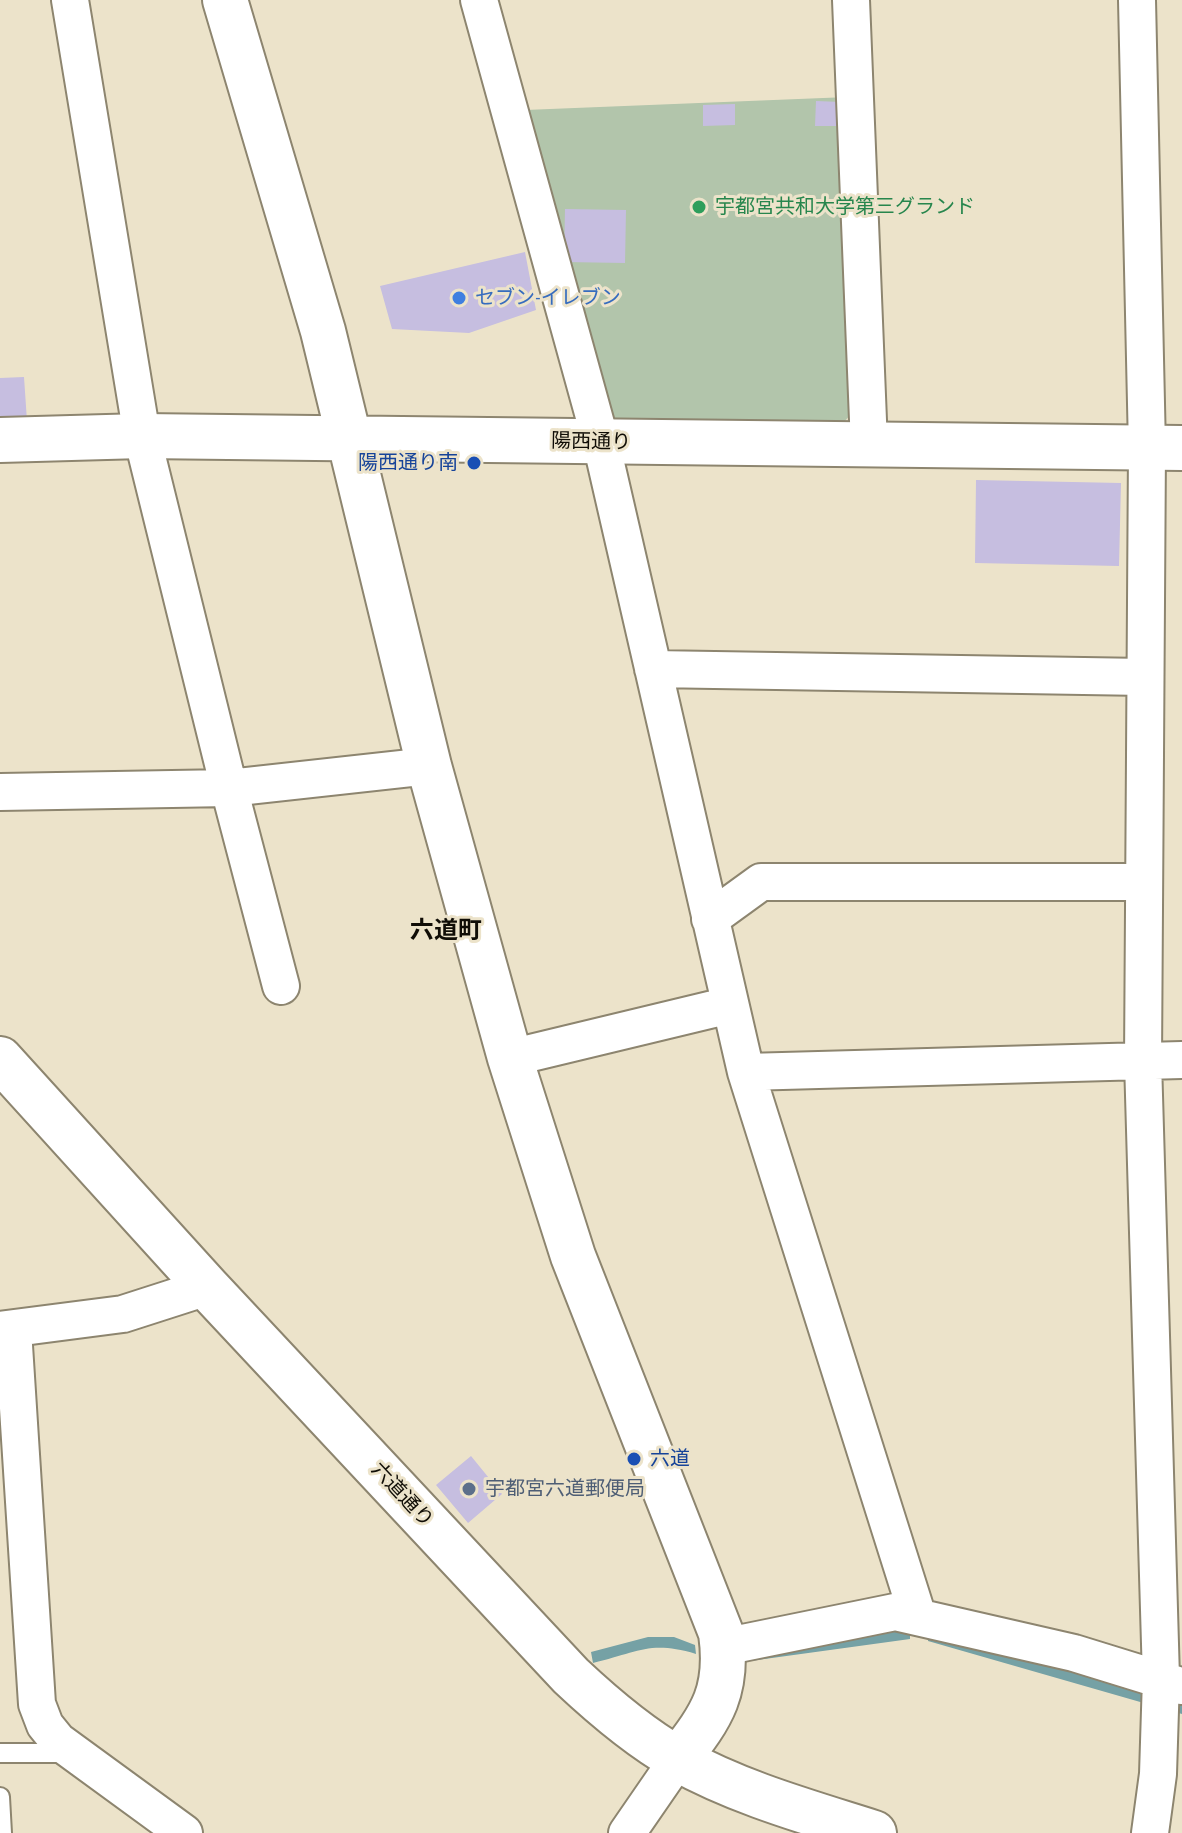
<!DOCTYPE html>
<html>
<head>
<meta charset="utf-8">
<style>
  body { margin:0 }
  canvas { display:block; background:#ece3ca }
</style>
</head>
<body>
<canvas width="1182" height="1833"></canvas>
<script>
const c = document.querySelector('canvas').getContext('2d');
c.lineJoin = 'round';
function fill(path, color) { c.fillStyle = color; c.fill(path, 'evenodd'); }
function strokePath(path, color, width, dash) { c.strokeStyle = color; c.lineWidth = width; c.lineCap = dash ? 'butt' : 'round'; c.setLineDash(dash || []); c.stroke(path); }
function drawText(font, color, halo, rows, align = 'center') {
  c.font = font + ' "PT Sans Narrow","Noto Sans JP",sans-serif'; c.lineWidth = 6; c.setLineDash([]); c.textBaseline = 'middle'; c.strokeStyle = halo; c.fillStyle = color; for (const [text, x, y, turn = 0] of rows) {
    c.save(); c.translate(x, y); c.rotate((+turn || 0) * Math.PI / 180); c.textAlign = isNaN(turn) ? turn : align; if (halo) c.strokeText(text, 0, 0); c.fillText(text, 0, 0); c.restore();
  }
}
const green = new Path2D(`
  M848,97L852,413L844,422L611,420L525,110Z`);
const water = new Path2D(`
  M910,1628V1639L750,1661L748,1650L880,1629Z
  M929,1629L1182,1704V1714L928,1641Z
  M648,1637H674L695,1645L696,1654C649,1640 637,1653 593,1663L591,1652Z`);
const building = new Path2D(`
  M816,101L841,102V126H815Z
  M735,104V125L703,126V105Z
  M565,209L626,210L625,263L564,262Z
  M525,252L536,310L469,333L392,329L380,286Z
  M24,377L27,421L0,422V378Z
  M976,480L1121,483L1119,566L975,563Z
  M471,1456L502,1494L468,1523L436,1485Z`);
const lane = new Path2D(`
  M0,1753H69
  M0,1797L2,1833`);
const street = new Path2D(`
  M479,0L601,442L746,1072L918,1617
  M851,0L869,445
  M1137,0L1147,448L1143,1061L1161,1678L1158,1774L1150,1833
  M653,669L1145,677
  M0,792L229,788L142,436L70,0
  M710,919L761,882H1144
  M281,986L229,788L429,766
  M510,1058L730,1005
  M746,1072L1182,1060
  M0,1330L123,1314L207,1287
  M13,1330L37,1704L45,1725L58,1741L184,1833
  M723,1647L895,1612L1074,1653L1181,1686
  M627,1833L678,1759`);
const secondary = new Path2D(`
  M225,0L323,331L429,766L510,1058L573,1256L721,1633C729,1690 713,1715 678,1759
  M0,440L142,436L1182,448
  M0,1059L207,1287L571,1676C604,1707 639,1737 678,1759C739,1793 808,1812 874,1833`);
const markers = [
  [699,207,8,"#2e9e5b"],
  [459,298,8,"#3f7fe0"],
  [474,463,8,"#1a4fb4"],
  [634,1459,8,"#1a4fb4"],
  [469,1489,8,"#5c6f8a"]
];
const leisureNames = [
  ["宇都宮共和大学第三グランド",715,207]
];
const shopNames = [
  ["セブン-イレブン",475,298]
];
const streetNames = [
  ["陽西通り",591,442,1],
  ["六道通り",402,1495,47]
];
const transitNames = [
  ["陽西通り南",458,463],
  ["六道",650,1459,"left"]
];
const serviceNames = [
  ["宇都宮六道郵便局",485,1489]
];
const quarterNames = [
  ["六道町",446,931]
];
fill(green, '#b2c5ab');
fill(water, '#75a1a5');
fill(building, '#c6bee0');
strokePath(lane, '#8d856f', 22);
strokePath(street, '#8d856f', 40);
strokePath(secondary, '#8d856f', 48);
strokePath(lane, '#fff', 18);
strokePath(street, '#fff', 36);
strokePath(secondary, '#fff', 44);
for (const [x, y, r, color] of markers) { const dot = new Path2D(); dot.arc(x, y, r, 0, 2 * Math.PI); c.fillStyle = color; c.fill(dot); strokePath(dot, '#ece3ca', 3); }
drawText('20px', '#27864d', '#ece3ca', leisureNames, 'left');
drawText('20px', '#366cbe', '#ece3ca', shopNames, 'left');
drawText('20px', '#100d06', '#ece3ca', streetNames);
drawText('20px', '#164399', '#ece3ca', transitNames, 'right');
drawText('20px', '#4e5e75', '#ece3ca', serviceNames, 'left');
drawText('bold 24px', '#100d06', '#ece3ca', quarterNames);
</script>
</body>
</html>
